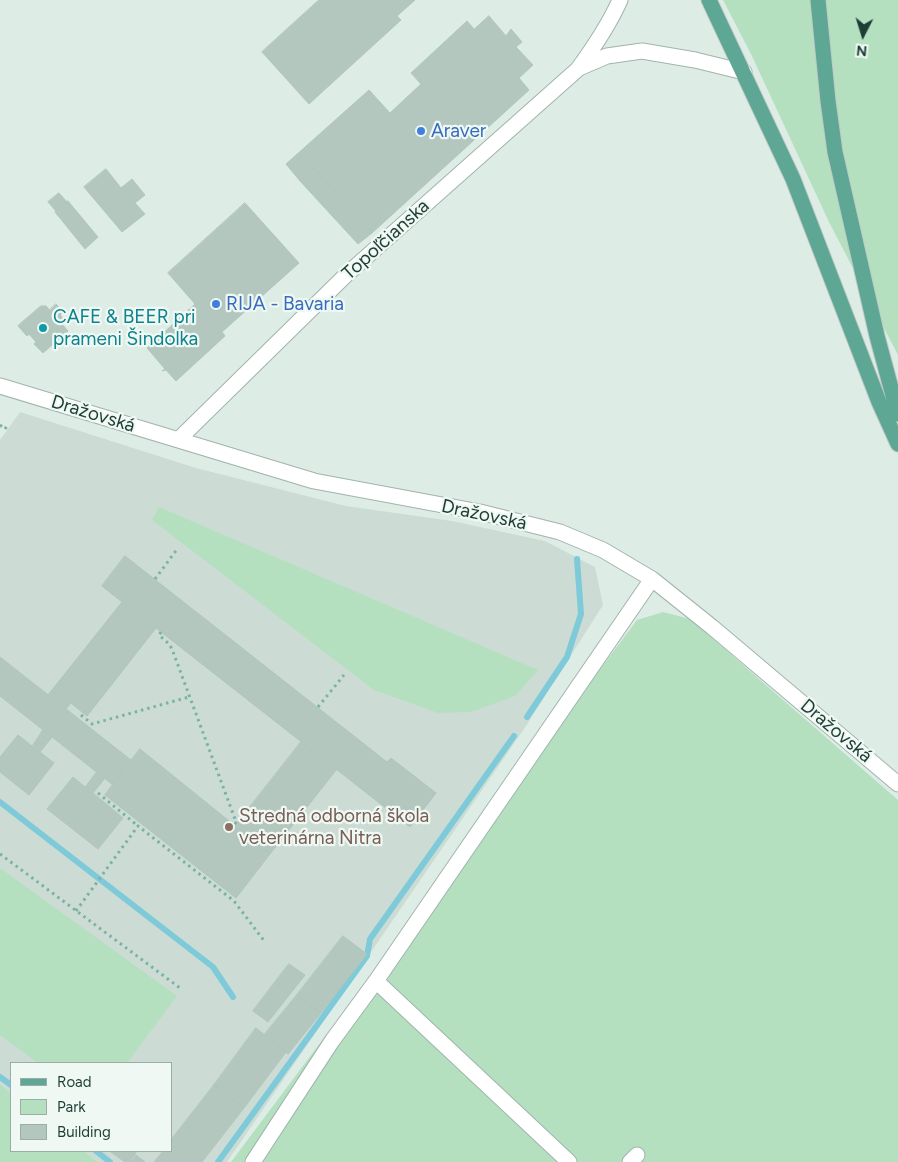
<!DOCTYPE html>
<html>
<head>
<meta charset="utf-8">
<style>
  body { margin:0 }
  #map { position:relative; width:898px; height:1162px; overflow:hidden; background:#deece6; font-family:Figtree,sans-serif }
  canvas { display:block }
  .legend { position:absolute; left:10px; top:1062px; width:162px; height:90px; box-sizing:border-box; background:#eff8f3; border:1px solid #9bada7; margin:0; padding:6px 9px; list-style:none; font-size:15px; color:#1d3d35 }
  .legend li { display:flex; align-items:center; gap:10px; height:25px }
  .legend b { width:25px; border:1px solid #9bada7 }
  .north { position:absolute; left:838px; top:10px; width:50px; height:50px; -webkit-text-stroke:4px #eff8f3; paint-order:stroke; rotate:185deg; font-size:14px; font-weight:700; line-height:20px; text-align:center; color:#1d3d35 }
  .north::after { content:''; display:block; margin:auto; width:18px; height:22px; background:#1d3d35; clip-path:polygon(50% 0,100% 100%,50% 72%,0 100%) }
</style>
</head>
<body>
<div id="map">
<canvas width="898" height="1162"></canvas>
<ul class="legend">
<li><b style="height:6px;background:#5da794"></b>Road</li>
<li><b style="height:14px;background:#b4e0c0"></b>Park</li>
<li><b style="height:14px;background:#b3c7bf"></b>Building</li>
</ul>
<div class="north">N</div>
</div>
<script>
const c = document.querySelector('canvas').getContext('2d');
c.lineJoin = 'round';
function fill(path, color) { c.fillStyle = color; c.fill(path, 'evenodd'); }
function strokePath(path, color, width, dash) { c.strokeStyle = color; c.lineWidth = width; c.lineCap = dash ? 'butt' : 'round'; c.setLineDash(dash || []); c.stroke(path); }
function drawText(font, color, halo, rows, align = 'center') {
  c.font = font + ' Figtree,sans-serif'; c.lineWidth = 4.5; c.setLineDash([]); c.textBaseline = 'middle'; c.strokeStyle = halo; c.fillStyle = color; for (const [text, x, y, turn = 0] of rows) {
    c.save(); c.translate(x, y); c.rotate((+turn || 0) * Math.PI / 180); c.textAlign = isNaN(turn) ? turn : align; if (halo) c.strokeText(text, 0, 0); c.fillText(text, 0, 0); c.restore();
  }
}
const built = new Path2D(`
  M20,412L196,468L346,506L452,521L545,541L595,567L603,605L526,726L227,1162H98L84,1151H171V1063H11V1093L0,1084V440Z`);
const green = new Path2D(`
  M723,0H898V355L829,222L751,54Z
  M159,507L538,670L515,696L471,712L438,713L374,690L152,520Z
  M663,612L690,619L898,800V1162H231L637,620Z
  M0,868L177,996L127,1063H38L0,1035Z
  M0,1084L11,1093V1151H84L98,1162H0Z`);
const stream = new Path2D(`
  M527,717L567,657L581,614L577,559
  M0,802L213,967L233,997
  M0,1077L11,1085
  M96,1151L110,1162
  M218,1162L367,956L370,939L514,736`);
const building = new Path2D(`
  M319,0H415L397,16L401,20L309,104L262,52Z
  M489,16L506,36L511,29L522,42L516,47L533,65L519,78L529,90L372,233L314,168L300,181L286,164L369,90L390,113L421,84L411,73L467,21L474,29Z
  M314,168L372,233L358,244L300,181Z
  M106,169L121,188L132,179L145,195L135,203L145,214L122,232L84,187Z
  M59,193L67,202L56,211L48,202Z
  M68,201L98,237L85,249L55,212Z
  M245,203L299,263L222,332L225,336L176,381L166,370L162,371L165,369L147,348L195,304L168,273Z
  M56,304L63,312L60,315L63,318L60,321L50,310Z
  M41,306H46L68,331L43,353L34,344L36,342L29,334L27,336L18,326Z
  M125,556L387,762L391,758L436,793L410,827L156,628L87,716L71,703L66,709L48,695L122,602L102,586Z
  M0,657L131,760L113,785L0,696Z
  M43,730L52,737L40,752L54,763L29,795L0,772V757L18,735L32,746Z
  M301,742L337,769L270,854L235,826Z
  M140,749L270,854L236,898L105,795Z
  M97,772L105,778L93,793L123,818L98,849L47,809L73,777L85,787Z
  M343,936L367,954L321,1013L297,995Z
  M289,964L305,975L268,1022L253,1011Z
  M297,995L321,1013L288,1054L265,1034Z
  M256,1028L286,1052L244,1108L214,1085Z
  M214,1085L244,1108L202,1162H154L163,1151H171V1140Z
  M110,1151H137L129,1162H125Z
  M136,1155L145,1162H131Z`);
const path = new Path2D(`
  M0,425L5,429L8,424
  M155,579L178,548
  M161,632L159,635L169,644L172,649L235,819L234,822L237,824
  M318,707L344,675
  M81,715L92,724L189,697
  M98,793L138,826
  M0,854L180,988
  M76,911L138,826L234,901L265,942`);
const street = new Path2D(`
  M579,68L607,56L642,51L695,60L744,72
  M0,386L314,481L480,512L560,532L603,550L652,579L712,627L898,784
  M179,439L346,275L578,69C594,47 609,25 620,0
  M253,1162L332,1041L376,981
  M569,1162L376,981L652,579
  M630,1162L637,1155`);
const primary = new Path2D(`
  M709,0L793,179L879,402L898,444
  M818,0L828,101L835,152L877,336L898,414`);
const markers = [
  [421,131,5,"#3f7fe0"],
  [216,304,5,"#3f7fe0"],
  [43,328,5,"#0f9aa8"],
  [229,827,5,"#8d6e63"]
];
const shopNames = [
  ["Araver",431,131],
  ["RIJA - Bavaria",226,304]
];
const streetNames = [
  ["Topoľčianska",386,240,-42],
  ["Dražovská",93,414,17],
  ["Dražovská",484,515,12],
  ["Dražovská",836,731,40]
];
const cultureNames = [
  ["CAFE & BEER pri",53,317],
  ["prameni Šindolka",53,339]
];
const educationNames = [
  ["Stredná odborná škola",239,816],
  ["veterinárna Nitra",239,838]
];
fill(built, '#ccdcd5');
fill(green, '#b4e0c0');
strokePath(stream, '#7fcad8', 6);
fill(building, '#b3c7bf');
strokePath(building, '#b0c6bd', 1);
strokePath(street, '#a0b4ad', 17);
strokePath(primary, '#c0c9c6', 17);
strokePath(path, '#7ab3a2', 3, [2.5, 4]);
strokePath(street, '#fff', 15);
strokePath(primary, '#5da794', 15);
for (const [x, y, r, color] of markers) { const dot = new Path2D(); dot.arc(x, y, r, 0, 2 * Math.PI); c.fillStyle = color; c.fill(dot); strokePath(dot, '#eff8f3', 2); }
drawText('19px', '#366cbe', '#eff8f3', shopNames, 'left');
drawText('19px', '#1d3d35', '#eff8f3', streetNames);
drawText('19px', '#0d838f', '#eff8f3', cultureNames, 'left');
drawText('19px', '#785e54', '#eff8f3', educationNames, 'left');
</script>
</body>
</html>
